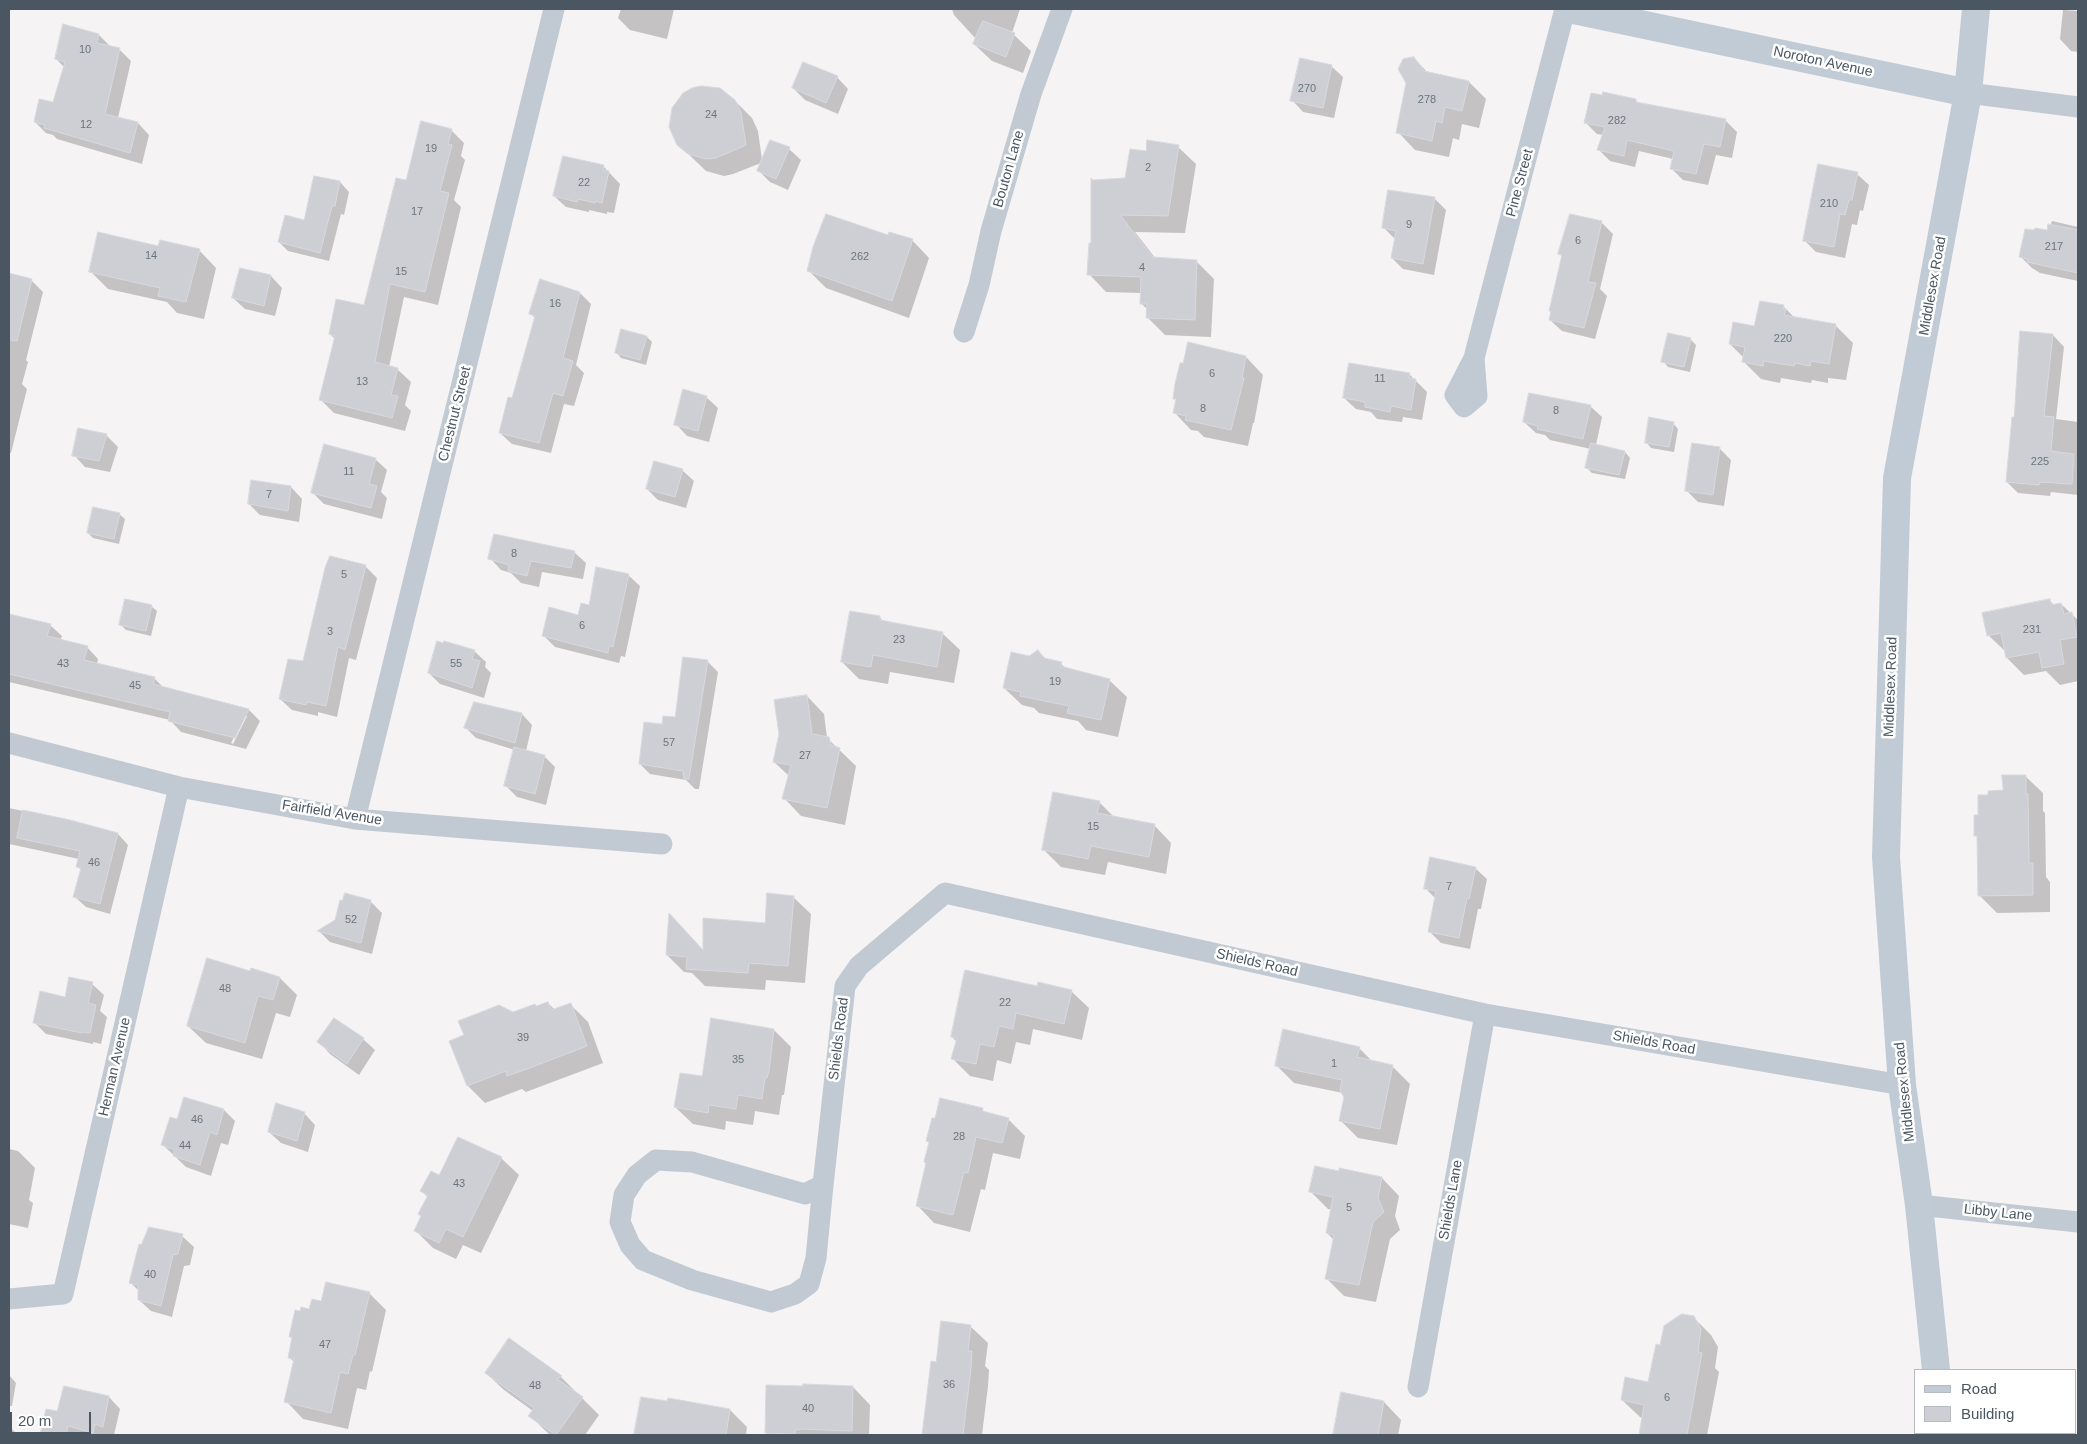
<!DOCTYPE html>
<html>
<head>
<meta charset="utf-8">
<style>
  body { margin:0 }
  #map { position:relative; width:2087px; height:1444px; overflow:hidden; background:#f5f3f3; font-family:Helvetica,sans-serif }
  canvas { display:block }
  .frame { position:absolute; inset:0; border:10px solid #4a5661; pointer-events:none }
  .legend { position:absolute; left:1914px; top:1369px; width:162px; height:65px; box-sizing:border-box; background:#fff; border:1px solid #b7bbc0; margin:0; padding:6px 9px; list-style:none; font-size:15px; color:#4a5661 }
  .legend li { display:flex; align-items:center; gap:10px; height:25px }
  .legend b { width:25px; border:1px solid #b7bbc0 }
  .scale { position:absolute; left:10px; top:1412px; width:81px; height:22px; box-sizing:border-box; border:2px solid #4a5661; border-top:0; padding-left:6px; font-size:15px; line-height:18px; white-space:nowrap; color:#4a5661; -webkit-text-stroke:4px #fff; paint-order:stroke }
</style>
</head>
<body>
<div id="map">
<canvas width="2087" height="1444"></canvas>
<div class="frame"></div>
<ul class="legend">
<li><b style="height:6px;background:#c1cbd6"></b>Road</li>
<li><b style="height:14px;background:#cdcfd5"></b>Building</li>
</ul>
<div class="scale">20 m</div>
</div>
<script>
const c = document.querySelector('canvas').getContext('2d');
c.lineJoin = 'round';
function fill(path, color) { c.fillStyle = color; c.fill(path, 'evenodd'); }
function strokePath(path, color, width, dash) { c.strokeStyle = color; c.lineWidth = width; c.lineCap = dash ? 'butt' : 'round'; c.setLineDash(dash || []); c.stroke(path); }
function drawText(font, color, halo, rows, align = 'center') {
  c.font = font + ' Helvetica,sans-serif'; c.lineWidth = 5; c.setLineDash([]); c.textBaseline = 'middle'; c.strokeStyle = halo; c.fillStyle = color; for (const [text, x, y, turn = 0] of rows) {
    c.save(); c.translate(x, y); c.rotate((+turn || 0) * Math.PI / 180); c.textAlign = isNaN(turn) ? turn : align; if (halo) c.strokeText(text, 0, 0); c.fillText(text, 0, 0); c.restore();
  }
}
const shadow = new Path2D(`
  M621,9H674L667,39L630,30L618,18Z
  M952,9H1020L1012,33L1031,51L1023,73L992,61L974,44L976,39L954,15Z
  M2063,10L2078,11V52L2071,51L2060,39Z
  M99,35L110,46L119,49L131,61L118,118L138,123L149,135L142,164L57,139L53,135L46,133L35,122L54,104L64,67L56,59Z
  M1414,58L1428,73L1469,82L1486,99L1479,128L1462,124L1459,140L1453,138L1449,157L1415,150L1398,132Z
  M1331,66L1343,77L1334,118L1303,112L1292,100Z
  M837,77L848,89L838,114L805,100L793,88Z
  M1603,97L1635,100L1639,104L1725,120L1737,132L1732,158L1716,155L1708,185L1683,180L1672,169L1673,159L1639,151L1635,167L1610,161L1599,150L1604,135L1597,134L1585,122Z
  M734,100L752,118L758,131L762,160L770,142L789,149L801,160L788,190L770,182L758,170L761,163L733,174L724,176L706,171L678,144Z
  M451,130L464,143L461,156L465,160L454,200L461,207L438,305L404,297L389,367L397,369L411,382L405,405L411,411L405,431L334,413L321,400L335,339L330,334L365,307L407,182Z
  M1178,147L1196,164L1185,233L1135,232L1156,259L1196,261L1214,279L1211,337L1165,335L1147,317L1148,310L1141,303V293L1106,292L1089,274L1092,244L1126,179L1147,153Z
  M603,166L620,184L614,213L607,212V214L589,210V212L566,207L554,196Z
  M1857,174L1869,185L1863,211L1860,210L1857,225L1852,224L1845,258L1816,252L1805,241Z
  M315,177L340,182L349,192L344,215L341,214L329,261L288,251L279,242L305,221Z
  M1389,192L1435,199L1446,210L1434,275L1403,269L1392,258L1395,239L1383,227Z
  M2052,221L2078,227V281L2040,273L2032,268L2020,256L2048,232Z
  M1601,222L1613,234L1600,289L1607,296L1595,339L1562,331L1550,320L1552,312L1550,311L1563,257L1559,254Z
  M889,237L912,240L929,258L909,318L826,288L808,270Z
  M159,248L199,250L216,268L204,319L177,313L167,302L108,289L90,271Z
  M241,269L271,276L282,288L275,316L245,309L233,298Z
  M9,274L31,280L43,292L26,360L28,362L22,384L27,389L11,453H9Z
  M580,293L591,304L576,365L584,373L574,406L564,404L551,453L512,444L500,433L513,400L536,319L531,314Z
  M1783,306L1795,318L1835,325L1853,343L1846,380L1828,378V383L1812,380L1811,383L1781,378L1780,383L1761,379L1744,362V358L1730,344Z
  M2022,332L2053,335L2064,347L2056,419L2078,422V495L2051,492L2050,496L2018,493L2007,482L2015,418Z
  M647,337L652,342L646,365L621,358L616,352Z
  M1691,340L1696,345L1690,372L1668,367L1663,361Z
  M1189,344L1246,357L1263,375L1254,423H1253L1248,446L1204,437L1198,431L1191,430L1174,412L1177,400L1175,398Z
  M1409,374L1427,392L1422,420L1403,417L1402,422L1377,419L1371,412L1356,409L1344,398Z
  M706,397L718,408L709,442L687,436L676,424Z
  M1590,406L1602,417L1596,445L1625,452L1630,458L1625,479L1592,473L1587,468L1591,449L1550,440L1545,435L1536,433L1524,422Z
  M1673,423L1678,429L1674,452L1651,448L1646,442Z
  M106,435L118,447L110,472L85,467L74,455Z
  M1719,448L1731,460L1724,506L1698,502L1687,491Z
  M375,459L387,470L381,492L387,498L382,519L324,504L312,492Z
  M682,470L694,481L686,508L658,500L647,489Z
  M291,487L302,499L299,522L260,515L249,504Z
  M119,514L125,519L119,544L93,538L88,533Z
  M574,552L586,563L583,579L542,572L539,587L521,583L511,573L501,570L490,558Z
  M365,566L377,578L356,660L349,658L337,717L318,712V716L292,710L280,699Z
  M628,575L640,586L625,657L621,656L619,663L555,647L543,635L579,617Z
  M2050,601L2054,605L2061,604L2078,620V681L2060,685L2046,671L2024,675L2007,658L2006,652L1988,635Z
  M151,606L157,611L151,636L126,630L121,625Z
  M9,616L50,625L62,636L60,641L87,647L98,659L97,664L154,678L164,688L249,710L260,721L246,749L181,732L170,720L9,682ZM245,716H247L233,744L231,743Z
  M880,618L884,622L942,633L960,650L954,683L890,672L888,684L859,679L842,662Z
  M444,644L474,651L486,662L485,667L491,673L484,698L440,684L429,673Z
  M1038,651L1047,660L1061,664L1067,669L1109,680L1127,697L1118,737L1086,730L1078,721L1039,713L1034,708L1022,705L1004,688L1029,657Z
  M708,662L718,672L699,789H695L686,780L650,774L640,764L663,726L676,719Z
  M807,696L824,714L827,738L856,766L845,825L801,816L784,798L789,776L774,762Z
  M474,703L522,714L532,725L526,751L544,756L555,767L546,805L517,797L505,785L515,750L476,738L466,728Z
  M2025,776L2043,793V811L2045,813L2046,877L2050,882V912L1997,913L1979,895V838L1976,835L1980,816L2004,792Z
  M1099,802L1115,818L1154,825L1171,843L1166,874L1108,862L1105,875L1061,867L1043,849Z
  M9,808L70,821L118,834L128,845L110,914L86,907L75,897L82,871L77,866L79,859L9,844Z
  M1475,868L1487,879L1481,909H1478L1470,949L1441,943L1430,932L1436,899L1425,888Z
  M793,897L811,914L805,983L766,980L765,990L705,986L692,973L684,972L667,955L704,951L766,925Z
  M370,901L382,913L372,954L330,942L319,931Z
  M251,972L280,978L297,995L290,1017L276,1013L262,1059L206,1043L188,1026Z
  M92,984L104,995L100,1011L107,1017L101,1044L93,1042V1044L46,1034L34,1022L66,998Z
  M1038,987L1071,991L1089,1008L1082,1040L1033,1029L1030,1045L1016,1042L1011,1064L997,1060L993,1081L970,1076L953,1059L957,1042L952,1037Z
  M548,1003L555,1010L571,1005L588,1022L603,1063L526,1092L522,1089L485,1103L468,1086L466,1036L513,1013Z
  M774,1030L791,1047L784,1095H782L779,1115L755,1111L753,1125L726,1121L725,1130L693,1124L675,1107L703,1078Z
  M363,1039L375,1050L359,1075L330,1054L319,1042Z
  M1359,1048L1373,1062L1392,1066L1410,1084L1397,1145L1358,1138L1341,1121L1345,1096L1343,1093L1294,1083L1277,1066Z
  M185,1099L224,1110L235,1121L228,1145L221,1143L211,1176L186,1167L163,1145L178,1121Z
  M982,1109L986,1114L1008,1119L1025,1136L1020,1159L993,1153L985,1190L981,1189L970,1232L934,1223L917,1205L927,1163Z
  M304,1113L315,1125L308,1152L281,1143L269,1132Z
  M9,1149L18,1151L35,1168L29,1200L33,1203L28,1228L9,1224Z
  M501,1158L519,1175L481,1253L463,1245L456,1259L433,1248L416,1231L428,1197L421,1191L440,1177Z
  M1382,1178L1399,1196L1395,1216L1400,1230L1390,1239L1376,1302L1344,1296L1326,1278L1334,1240L1327,1233L1332,1210L1328,1209L1311,1192Z
  M182,1236L194,1247L190,1265L184,1266L172,1317L151,1311L139,1300V1291L130,1282Z
  M369,1293L386,1310L372,1372L370,1371L366,1390L357,1388L348,1429L303,1419L286,1401L295,1363L289,1357L293,1339L290,1336L310,1311Z
  M1683,1315L1693,1317L1711,1335L1718,1347L1715,1368L1719,1372L1707,1435H1641L1643,1418L1640,1417L1622,1400L1650,1383L1661,1347Z
  M970,1326L988,1343L985,1366L989,1370L988,1386L982,1435H924L938,1363Z
  M510,1340L561,1377L599,1415L585,1435H550L530,1416L533,1411L504,1390L486,1373Z
  M9,1375L16,1383L12,1406H9Z
  M853,1387L870,1405L869,1435H769L766,1433Z
  M1342,1394L1384,1402L1401,1420L1398,1435H1334Z
  M109,1397L120,1409L114,1435H41L47,1410L58,1413Z
  M642,1398L730,1410L747,1427L746,1435H635Z
  M9,1426L18,1435H9Z
  M2027,1433H2065V1435H2029Z`);
const building = new Path2D(`
  M983,21L1015,33L1006,57L973,44Z
  M63,24L99,34L97,43L120,48L105,114L138,122L130,153L44,128L45,125L34,122L39,99L53,102L65,62L55,59Z
  M1414,57L1424,71L1469,81L1462,111L1445,107L1442,123L1436,121L1432,141L1396,133L1406,83L1398,69L1403,59Z
  M1300,58L1332,65L1323,108L1290,101Z
  M803,62L838,76L826,103L792,88Z
  M701,86L720,88L735,100L741,112L746,145L716,158L706,159L688,154L677,145L669,127L672,108L683,93L692,88Z
  M1603,92L1636,99V102L1726,119L1720,147L1704,144L1696,174L1670,169L1674,151L1627,140L1624,156L1597,150L1605,127L1584,123L1591,93L1602,95Z
  M421,121L452,129L448,144L452,145L440,191L449,193L425,292L390,284L375,362L398,368L391,395L398,396L392,418L319,400L335,336L329,334L336,299L364,305L396,178L406,180Z
  M770,140L790,147L776,179L757,171Z
  M1147,140L1179,145L1168,216L1120,215L1153,257L1197,260L1195,320L1146,318L1147,304H1140L1141,277L1087,275L1089,243H1091V178L1093,180L1125,178L1130,149L1146,151Z
  M563,156L604,165L603,170L609,171L602,203L596,201L595,203L578,199L577,202L553,196Z
  M1818,164L1858,172L1852,200H1849L1845,215L1840,214L1834,247L1803,241Z
  M314,176L340,181L335,206H332L320,253L278,242L285,215L304,220Z
  M1388,190L1435,197L1423,264L1391,258L1396,231L1382,228Z
  M826,214L888,235L889,232L913,239L892,301L807,271L813,247Z
  M1570,214L1602,221L1588,282L1596,283L1584,328L1549,320L1551,311H1549L1562,255L1558,254Z
  M2048,224L2078,230V273L2027,262L2028,259L2019,257L2025,229L2034,230L2035,228L2047,230Z
  M98,232L158,246L160,240L200,249L186,302L158,296L160,288L89,272Z
  M240,268L271,275L264,306L232,298Z
  M9,273L32,279L17,341L9,340Z
  M540,279L580,292L563,358L573,361L563,396L553,393L539,443L499,433L508,397L512,398L535,316L529,314Z
  M1760,301L1784,305L1783,309H1786L1784,315L1836,324L1829,364L1811,361L1810,366L1795,363L1794,366L1764,361L1763,366L1742,362L1745,347L1729,344L1733,322L1754,326Z
  M621,329L647,336L640,360L615,353Z
  M2020,331L2053,334L2044,416L2054,417L2051,451L2074,454L2072,484L2040,482L2039,485L2006,482L2012,417H2014Z
  M1668,333L1691,338L1684,367L1661,362Z
  M1188,342L1246,356L1242,378H1244L1231,430L1185,420L1186,416L1173,413L1176,399H1173L1175,384L1180,363H1183Z
  M1349,363L1410,373L1409,378L1416,379L1411,410L1391,406L1390,412L1365,407V402L1343,398Z
  M683,389L707,396L698,431L674,425Z
  M1529,393L1591,405L1583,439L1537,429L1538,426L1523,422Z
  M1649,417L1674,422L1669,447L1645,443Z
  M78,428L107,434L99,461L72,456Z
  M1591,443L1625,451L1619,475L1585,468Z
  M1692,443L1720,447L1713,495L1685,491Z
  M324,444L376,458L369,484L377,486L371,508L311,493Z
  M654,461L683,469L675,497L646,489Z
  M251,480L291,486L288,511L248,504Z
  M93,507L120,513L114,539L87,533Z
  M494,534L575,551L571,568L531,561L527,576L508,571L509,565L488,559Z
  M330,556L366,565L345,650L338,647L326,706L307,702L306,705L279,699L288,659L303,661L325,568Z
  M596,567L629,574L613,647L609,646L608,653L542,636L549,607L578,615L581,603L589,605Z
  M125,599L152,605L146,631L119,625Z
  M2050,599L2051,605L2061,603L2064,614L2072,612L2077,637L2060,640L2064,664L2042,668L2039,652L2006,658L2001,633L1987,636L1982,613Z
  M850,611L880,616V620L943,632L937,667L873,655L871,667L841,662Z
  M9,614L51,624L47,636L88,646L84,660L155,677L153,684L249,709L235,738L168,721L170,712L9,674Z
  M437,641L443,643L444,641L475,650L472,659L480,661L472,688L428,673Z
  M1038,650L1044,658L1062,662L1060,666L1110,679L1101,720L1067,713L1069,706L1020,696L1021,692L1003,688L1011,652L1029,656Z
  M683,657L708,660L689,779H684L683,771L639,764L644,722L662,724L663,716L675,717Z
  M807,695L812,734L829,737L831,745L840,748L827,808L782,799L791,765L773,762L779,734L774,700Z
  M474,702L522,713L515,743L464,728Z
  M514,747L545,755L535,794L504,786Z
  M2002,775H2026V794H2028L2029,863H2033V895L1978,896L1977,836H1974V815H1978V795H1988V791L2003,790Z
  M1053,792L1100,801L1097,813L1155,824L1149,857L1091,846L1088,859L1042,850Z
  M23,810L70,820L118,833L100,904L73,897L81,868L76,867L80,851L17,838Z
  M1430,857L1476,867L1469,899L1467,898L1459,938L1428,932L1436,891L1424,889Z
  M345,893L371,900L361,943L317,931L335,920L340,900L342,901Z
  M767,893L794,896L788,966L749,963L748,973L686,969L687,957L666,955L669,913L703,950V918L765,923Z
  M207,958L250,971L251,968L280,977L273,1000L258,996L245,1043L187,1026Z
  M965,970L1037,986L1038,982L1072,990L1064,1024L1016,1013L1013,1029L999,1026L994,1047L980,1044L976,1064L951,1059L957,1038L951,1037Z
  M69,977L93,982L88,1003L96,1005L90,1033L82,1032V1033L33,1023L40,991L65,997Z
  M548,1002L551,1010L571,1003L587,1046L527,1069L507,1076L506,1071L467,1086L449,1041L464,1035L458,1021L499,1005L513,1012L535,1004L536,1006Z
  M334,1018L364,1038L347,1064L317,1042Z
  M711,1018L774,1029L769,1071L767,1078H765L762,1099L738,1095L736,1109L709,1105L708,1113L674,1107L680,1073L702,1076Z
  M1283,1029L1360,1047L1357,1057L1393,1065L1380,1129L1339,1121L1344,1097L1340,1091L1342,1080L1275,1066Z
  M184,1097L224,1109L217,1135L210,1132L200,1165L173,1156L175,1150L161,1145L170,1117L177,1119Z
  M940,1098L983,1108L982,1111L1009,1118L1002,1143L976,1137L968,1173L964,1172L953,1215L916,1206L926,1163L924,1162L929,1142L926,1141L932,1118H935Z
  M276,1103L305,1112L297,1141L268,1132Z
  M458,1137L502,1157L463,1237L446,1229L439,1243L414,1231L421,1216L418,1214L428,1195L420,1191L431,1171L439,1175Z
  M1315,1166L1339,1171V1168L1382,1177L1378,1198L1384,1212L1373,1222L1359,1285L1325,1279L1334,1235L1326,1233L1333,1197L1309,1192Z
  M149,1227L183,1234L178,1254L173,1255L161,1306L138,1300V1285L129,1283L139,1244L141,1245Z
  M326,1282L370,1292L355,1355H353L348,1374L340,1372L331,1413L284,1402L294,1359L288,1358L292,1337H289L295,1310L300,1311L301,1307L309,1309L312,1299L321,1301Z
  M1682,1314L1694,1316L1701,1329L1698,1352L1702,1353L1687,1435H1639L1644,1405L1621,1400L1625,1377L1648,1382L1656,1344L1660,1345L1664,1326Z
  M941,1321L971,1325L968,1351H972L971,1368L963,1435H922L931,1361L936,1362Z
  M509,1338L562,1376L557,1379L583,1397L556,1435L528,1416L534,1408L485,1373Z
  M803,1384L853,1386L852,1431L802,1429L795,1430V1434L765,1433L766,1385L803,1386Z
  M64,1386L109,1396L103,1427L95,1424L93,1433L68,1426L66,1435H40L46,1409L57,1411Z
  M1341,1392L1384,1401L1378,1435H1333Z
  M641,1397L667,1401L668,1398L730,1409L726,1435H634Z`);
const minor = new Path2D(`
  M1968,93L2078,107
  M964,332L979,285L991,231L1031,94L1062,9
  M1474,358L1477,396L1464,407L1455,395L1474,358L1565,9
  M9,743L179,787L355,819L662,844
  M355,819L554,9
  M823,1185L816,1258L809,1284L795,1294L771,1302L692,1280L643,1260L630,1245L620,1222L624,1195L637,1175L656,1160L692,1162L805,1194L823,1185L845,986L859,966L945,893L1485,1014L1902,1085
  M1919,1205L2078,1222
  M9,1299L63,1294L179,787
  M1418,1387L1485,1014`);
const secondary = new Path2D(`
  M1569,9L1968,93
  M1936,1370L1919,1205L1902,1085L1886,857L1897,478L1968,93L1976,9
  M1942,1433L1943,1435`);
const numberNames = [
  ["10",85,50],
  ["270",1307,89],
  ["278",1427,100],
  ["24",711,115],
  ["282",1617,121],
  ["12",86,125],
  ["19",431,149],
  ["2",1148,168],
  ["22",584,183],
  ["210",1829,204],
  ["17",417,212],
  ["9",1409,225],
  ["6",1578,241],
  ["217",2054,247],
  ["14",151,256],
  ["262",860,257],
  ["4",1142,268],
  ["15",401,272],
  ["16",555,304],
  ["220",1783,339],
  ["6",1212,374],
  ["11",1380,379],
  ["13",362,382],
  ["8",1203,409],
  ["8",1556,411],
  ["225",2040,462],
  ["11",349,472],
  ["7",269,495],
  ["8",514,554],
  ["5",344,575],
  ["6",582,626],
  ["231",2032,630],
  ["3",330,632],
  ["23",899,640],
  ["43",63,664],
  ["55",456,664],
  ["19",1055,682],
  ["45",135,686],
  ["57",669,743],
  ["27",805,756],
  ["15",1093,827],
  ["46",94,863],
  ["7",1449,887],
  ["52",351,920],
  ["48",225,989],
  ["22",1005,1003],
  ["39",523,1038],
  ["35",738,1060],
  ["1",1334,1064],
  ["46",197,1120],
  ["28",959,1137],
  ["44",185,1146],
  ["43",459,1184],
  ["5",1349,1208],
  ["40",150,1275],
  ["47",325,1345],
  ["36",949,1385],
  ["48",535,1386],
  ["6",1667,1398],
  ["40",808,1409]
];
const streetNames = [
  ["Noroton Avenue",1823,62,12],
  ["Bouton Lane",1009,169,-74],
  ["Pine Street",1520,183,-75],
  ["Middlesex Road",1933,286,-80],
  ["Chestnut Street",455,414,-76],
  ["Middlesex Road",1891,687,-88],
  ["Fairfield Avenue",332,813,9],
  ["Shields Road",1257,963,13],
  ["Shields Road",839,1039,-83],
  ["Shields Road",1654,1043,10],
  ["Herman Avenue",115,1067,-77],
  ["Middlesex Road",1905,1092,-96],
  ["Shields Lane",1451,1200,-80],
  ["Libby Lane",1998,1213,6]
];
fill(shadow, '#0003');
fill(building, '#cdcfd5');
strokePath(building, '#d7d9de', 1);
strokePath(minor, '#c1cad2', 21);
strokePath(secondary, '#c1cbd6', 28);
drawText('11px', '#6b747e', null, numberNames);
drawText('14px', '#4a5661', '#fff', streetNames);
</script>
</body>
</html>
